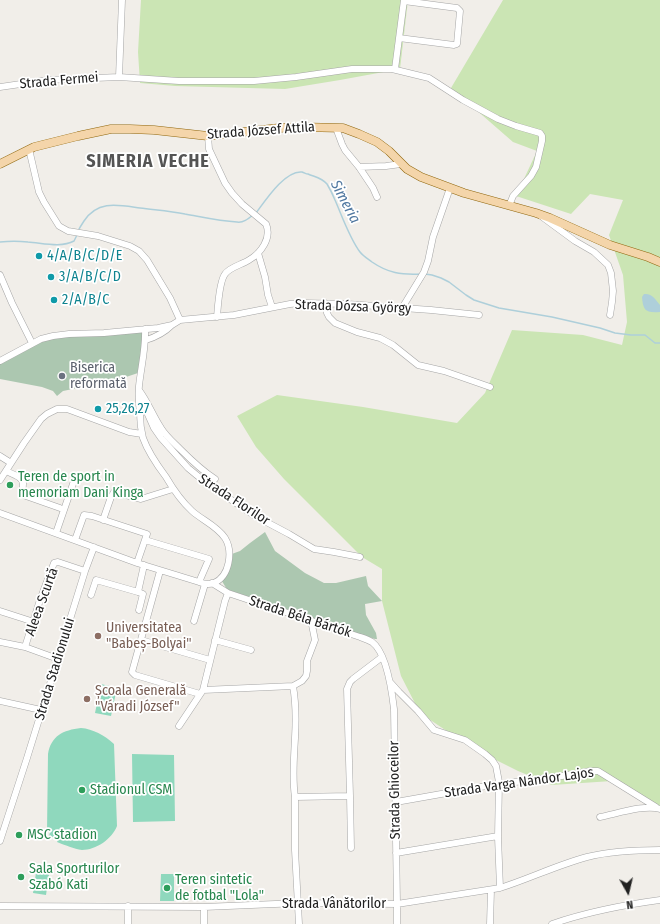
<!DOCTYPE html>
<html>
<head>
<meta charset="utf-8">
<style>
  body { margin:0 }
  #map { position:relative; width:660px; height:924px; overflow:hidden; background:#f1eee9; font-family:"Fira Sans Condensed",sans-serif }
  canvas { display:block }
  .north { position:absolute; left:608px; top:872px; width:40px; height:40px; -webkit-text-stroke:3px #fff; paint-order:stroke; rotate:172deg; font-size:11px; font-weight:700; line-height:16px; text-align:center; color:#212121 }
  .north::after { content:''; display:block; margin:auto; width:14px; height:18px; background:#212121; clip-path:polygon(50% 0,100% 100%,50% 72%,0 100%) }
</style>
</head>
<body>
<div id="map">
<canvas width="660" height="924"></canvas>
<div class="north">N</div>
</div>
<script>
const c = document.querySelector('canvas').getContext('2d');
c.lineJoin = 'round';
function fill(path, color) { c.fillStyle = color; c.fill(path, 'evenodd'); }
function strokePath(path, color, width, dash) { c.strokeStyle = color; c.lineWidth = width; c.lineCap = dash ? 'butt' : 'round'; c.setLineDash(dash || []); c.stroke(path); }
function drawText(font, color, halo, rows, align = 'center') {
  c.font = font + ' "Fira Sans Condensed",sans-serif'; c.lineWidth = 3.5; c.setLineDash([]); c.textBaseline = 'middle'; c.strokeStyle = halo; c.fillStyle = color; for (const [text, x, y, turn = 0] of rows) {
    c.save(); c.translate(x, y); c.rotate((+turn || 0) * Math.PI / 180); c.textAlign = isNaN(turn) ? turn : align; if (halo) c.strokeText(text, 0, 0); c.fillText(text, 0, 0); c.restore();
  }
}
const grass = new Path2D(`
  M141,0H408L400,69L340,80L285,89L175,86L140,83L138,52Z
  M503,0H660V810L612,781L552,785L518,771L472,748L420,713L401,676L382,601V569L362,557L284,479L256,447L237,416L277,395L363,407L457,423L485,393L512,330L583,335L622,345L627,322L623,275L609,235L623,200L590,194L571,214L516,196L537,151L513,142L451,88Z`);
const cemetery = new Path2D(`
  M145,329L141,372L117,380L63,391L57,396L53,391L42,387L0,379V361L41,339Z
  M265,532L275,551L305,573L324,583H336L366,576L368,586L382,601L365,604L366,615L376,633L377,639H375L228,591L220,578L229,555L240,551L250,543Z`);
const pitch = new Path2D(`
  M101,684L117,688L111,716L95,713Z
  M81,728C93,729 104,735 114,744L117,826C112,839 96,850 82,850C74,849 65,845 57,842L59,838L49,836L50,832H47L48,754C51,736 63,730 81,728Z
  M132,754L174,755L175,821L133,822Z
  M37,866L50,868L46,895L33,893Z
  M161,874H174V901H160Z`);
const water = new Path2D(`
  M644,294C652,293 656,300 660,305V312C646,313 643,311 642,297Z`);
const stream = new Path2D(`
  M256,213C265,201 285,170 302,172C305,173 306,174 308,174C315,177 322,178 327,184C330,189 333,195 335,200C342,216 350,239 360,252C363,256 368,259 372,262C388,273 401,275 421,274
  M78,231C80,227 82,224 84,221C98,200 118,205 140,208C155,210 170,211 185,214C202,217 219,221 237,222C243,223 248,219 253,215
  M0,242C9,241 19,241 28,242C43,243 61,248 74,241L77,235
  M425,274L432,275L441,278L449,282L466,295L474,300L499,308L552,317L600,328L615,333L631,335H645L655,343H660`);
const minor = new Path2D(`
  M399,38L454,45L457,44L460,11L457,8L404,1
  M395,69L404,0
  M119,77L122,0
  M0,87L48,80L119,77L179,81H254L296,77L352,69H392L429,78L463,100L498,119L516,126L540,133L542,136V141L536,167L531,176L513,196L509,206
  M336,128L342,144L345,150L359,167L373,188L377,197
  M208,136L209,149L225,183L232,193L242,204L266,224C272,238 261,253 249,260C241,265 230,267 225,274C219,282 218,306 217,317
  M29,149L39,192L44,202L59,226L68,231L98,236L130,246L139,251L147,260L170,298L180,320
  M359,167L386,166L401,164
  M541,216L575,241L594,252L608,265L611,273L613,291L612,302L610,315
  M258,253L265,277L268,295L272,307
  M0,275L12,303L32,343
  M325,303L327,313L329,317L335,323L357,332L380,338L393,345L418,365L444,371L490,387
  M402,308L424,272L428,261L433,237L450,188
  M146,340C156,337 164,333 172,325
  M0,361L41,339L53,336L69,334L104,333L158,328L172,325L180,320L234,315L290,304L303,303L347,304L431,310L479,315
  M139,390C148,402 153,416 161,428C166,436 173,442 180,449C191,460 201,470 215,479
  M139,400L146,410L154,428L161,438L188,468L205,482L255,516L289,534L314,549L334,552L360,557
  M0,456L11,463
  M6,471C11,474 24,477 23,484C23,488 22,491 22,494L23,495L60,508
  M0,480L24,443L41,419L47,414L57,409H67L129,432L142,434
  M0,513L137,563L199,582C204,584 209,585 214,583C230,576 233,551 225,538C217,526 202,520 192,511C181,501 173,489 166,477C157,465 148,452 143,438C141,430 140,422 140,414C139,405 138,395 139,386C141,367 146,348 145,329
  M103,520L111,497L114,492L141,499L173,489
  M56,533L74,481
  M75,540L84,515L92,516L147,534L137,563
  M145,540L209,559L199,582
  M160,571L132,672L135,675L200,694
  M212,583L228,593L360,637C364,638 368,640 372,642C387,653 392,692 394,709L397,904V924
  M138,592L143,594L139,610
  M91,595L96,580L138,592L144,565
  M0,611L34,622
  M194,621L205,584
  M141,640L210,660
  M215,640L251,650
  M0,642L25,647L58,659
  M25,647L40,600L54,563L58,562L85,571
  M390,682L399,692L418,711L434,730L465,740L485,754L492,760L496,766L499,782L498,837L500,888
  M203,690L293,686
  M0,701L41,710
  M179,726L203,690L225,601L228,593
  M350,796L347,689L350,682L353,679L382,657
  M295,797C292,778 294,758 295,738C296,721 296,703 293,686L302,681L306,676L307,671V661L315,640L311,620
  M396,802L492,785L562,776L590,771H598L656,807
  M600,817C616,814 645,804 660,809
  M0,841L27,758L85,571L94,547
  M396,853L498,836
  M0,906L204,907L299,903L397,904L500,888C529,879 557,865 587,857C611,851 636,850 660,850
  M128,906V924
  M204,924V907
  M299,924L295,850V797L350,796L351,848
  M490,924L491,890
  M552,924C587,912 623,905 660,900`);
const major = new Path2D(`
  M0,164L34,147L78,136L111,129H130L154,130L208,136L279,128L300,127L343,128L359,134L377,142L389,151L407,169L421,177L464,193L536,213L550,218L610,245L648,257L660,262`);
const markers = [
  [39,256,4,"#0f9aa8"],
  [51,277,4,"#0f9aa8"],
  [54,300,4,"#0f9aa8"],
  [62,376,4,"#6b7280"],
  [98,409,4,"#0f9aa8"],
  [10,485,4,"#2e9e5b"],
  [98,636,4,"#8d6e63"],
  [87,699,4,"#8d6e63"],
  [82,790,4,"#2e9e5b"],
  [19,835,4,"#2e9e5b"],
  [21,877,4,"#2e9e5b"],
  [167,888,4,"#2e9e5b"]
];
const streetNames = [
  ["Strada Fermei",59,81,-5],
  ["Strada József Attila",261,131,-4],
  ["Strada Dózsa György",353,307,2],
  ["Strada Florilor",234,500,33],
  ["Aleea Scurtă",42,602,-70],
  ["Strada Béla Bártók",300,617,18],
  ["Strada Stadionului",55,669,-73],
  ["Strada Varga Nándor Lajos",519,783,-8],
  ["Strada Ghioceilor",395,790,-91],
  ["Strada Vânătorilor",334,904]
];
const cultureNames = [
  ["4/A/B/C/D/E",47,256],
  ["3/A/B/C/D",59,277],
  ["2/A/B/C",62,300],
  ["25,26,27",106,409]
];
const worshipNames = [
  ["Biserica",70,368],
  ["reformată",70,384]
];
const leisureNames = [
  ["Teren de sport in",18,477],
  ["memoriam Dani Kinga",18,493],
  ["Stadionul CSM",90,790],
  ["MSC stadion",27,835],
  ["Sala Sporturilor",29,869],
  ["Szabó Kati",29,885],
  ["Teren sintetic",175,880],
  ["de fotbal \"Lola\"",175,896]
];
const educationNames = [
  ["Universitatea",106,628],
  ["\"Babeș-Bolyai\"",106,644],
  ["Școala Generală",95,691],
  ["\"Váradi József\"",95,707]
];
const waterNames = [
  ["Simeria",345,202,62]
];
const districtNames = [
  ["SIMERIA VECHE",148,162]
];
fill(grass, '#cbe5b4');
fill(cemetery, '#acc7b0');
fill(pitch, '#8fd8bd');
fill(water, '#aecfda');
strokePath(stream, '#aecfda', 1.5);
strokePath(minor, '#a5a5a5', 7);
strokePath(major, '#90670e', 9);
strokePath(minor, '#fff', 6);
strokePath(major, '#f4d5aa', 8);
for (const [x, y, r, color] of markers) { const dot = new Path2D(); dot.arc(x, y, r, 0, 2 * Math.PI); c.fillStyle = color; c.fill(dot); strokePath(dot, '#fff', 1.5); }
drawText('14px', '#212121', '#fff', streetNames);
drawText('14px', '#0d838f', '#fff', cultureNames, 'left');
drawText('14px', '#5b616d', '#fff', worshipNames, 'left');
drawText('14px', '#27864d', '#fff', leisureNames, 'left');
drawText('14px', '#785e54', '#fff', educationNames, 'left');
drawText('italic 15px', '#5279a1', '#fff', waterNames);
c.letterSpacing = '1px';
drawText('bold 18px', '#545454', '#fff', districtNames);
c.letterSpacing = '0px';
</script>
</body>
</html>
